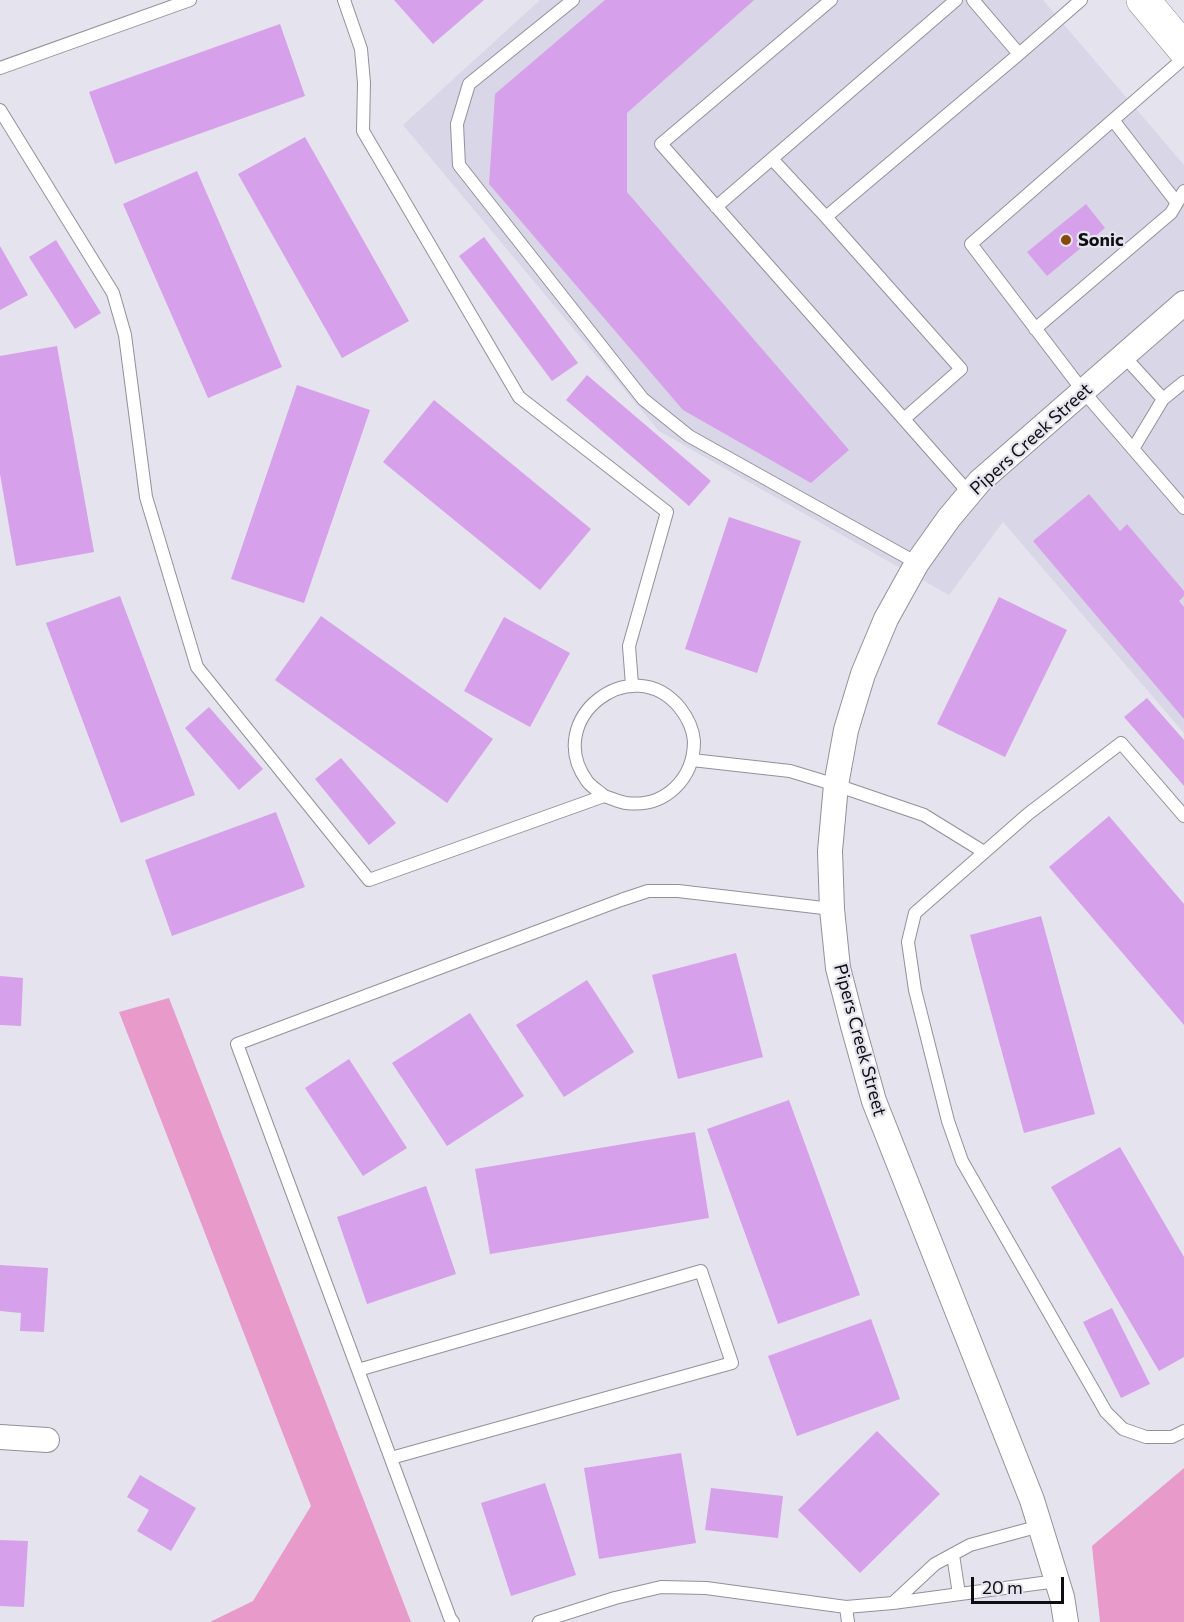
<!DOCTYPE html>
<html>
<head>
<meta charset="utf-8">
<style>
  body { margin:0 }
  #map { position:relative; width:1184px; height:1622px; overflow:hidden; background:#e5e3ed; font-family:Commissioner,sans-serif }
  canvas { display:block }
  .scale { position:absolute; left:971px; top:1577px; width:93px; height:27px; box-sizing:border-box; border:3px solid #0e0d11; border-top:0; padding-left:8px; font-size:18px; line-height:21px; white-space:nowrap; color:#0e0d11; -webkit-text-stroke:4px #e5e3ed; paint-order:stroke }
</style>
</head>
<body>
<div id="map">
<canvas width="1184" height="1622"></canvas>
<div class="scale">20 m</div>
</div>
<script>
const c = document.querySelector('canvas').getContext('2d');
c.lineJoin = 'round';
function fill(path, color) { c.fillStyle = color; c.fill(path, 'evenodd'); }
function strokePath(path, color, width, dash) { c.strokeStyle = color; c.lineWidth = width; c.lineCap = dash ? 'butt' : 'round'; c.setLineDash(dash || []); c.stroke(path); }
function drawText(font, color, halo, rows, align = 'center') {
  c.font = font + ' Commissioner,sans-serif'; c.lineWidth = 4.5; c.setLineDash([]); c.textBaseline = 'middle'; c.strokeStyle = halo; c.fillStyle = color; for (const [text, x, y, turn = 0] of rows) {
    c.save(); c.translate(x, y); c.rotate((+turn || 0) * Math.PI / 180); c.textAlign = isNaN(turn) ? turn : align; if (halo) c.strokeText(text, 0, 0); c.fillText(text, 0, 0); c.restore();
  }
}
const built = new Path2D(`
  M540,0H1043L1184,165V733L1003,522L949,595L877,555L659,431L403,125Z`);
const green = new Path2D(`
  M169,998L411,1622H210L253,1601L311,1506L119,1012Z
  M1184,1468V1622H1100L1092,1546Z`);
const building = new Path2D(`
  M394,0H484L433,44Z
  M605,0H754L627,113V192L849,450L811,483L683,410L489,184L495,94Z
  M280,24L305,96L115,164L89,92Z
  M305,137L409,321L342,358L238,174Z
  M197,171L282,367L208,398L123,204Z
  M1086,204L1105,228L1047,276L1027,252Z
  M484,237L578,363L552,381L459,256Z
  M56,240L101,313L75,329L29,257Z
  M0,246L28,295L0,310Z
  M57,346L94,552L16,566L0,474V356Z
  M587,375L711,481L689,506L566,400Z
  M297,385L370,410L304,603L231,579Z
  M434,400L591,529L540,590L383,462Z
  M1089,494L1120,531L1127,524L1184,591V596L1179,601L1184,607V719L1033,541Z
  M729,517L801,541L757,673L685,649Z
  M120,596L195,795L121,823L46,623Z
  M999,597L1067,630L1005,757L937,724Z
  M321,616L493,739L447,803L275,680Z
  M504,617L570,653L530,727L464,691Z
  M1147,698L1184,740V786L1124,717Z
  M209,707L263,769L239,790L185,728Z
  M341,758L396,823L369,845L315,779Z
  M276,812L305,887L172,936L145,860Z
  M1109,816L1184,904V1025L1049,867Z
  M1041,916L1095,1114L1024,1133L970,935Z
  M736,953L763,1057L678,1079L652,975Z
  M0,976L23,978L21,1026L0,1025Z
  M587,980L634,1052L564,1097L516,1025Z
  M470,1013L524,1096L447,1146L392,1063Z
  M349,1059L407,1148L363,1176L305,1088Z
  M789,1100L860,1295L778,1324L707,1129Z
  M695,1132L709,1218L490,1254L475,1169Z
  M1120,1147L1184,1257V1357L1159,1371L1051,1187Z
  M426,1186L456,1274L367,1304L337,1217Z
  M0,1265L48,1268L44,1332L20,1331L21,1313L0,1311Z
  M1112,1308L1150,1384L1121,1398L1083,1322Z
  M871,1319L900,1399L797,1436L768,1356Z
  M877,1431L940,1494L860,1573L798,1510Z
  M681,1453L696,1543L599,1559L584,1468Z
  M140,1475L196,1508L171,1551L137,1531L149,1510L127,1497Z
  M545,1483L576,1575L511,1596L481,1503Z
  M711,1488L783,1496L778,1538L705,1530Z
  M0,1540L28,1541L24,1607L0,1606Z`);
const service = new Path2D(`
  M344,0L361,49L364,83L363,131L519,397L667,512L629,646L632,685
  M573,0L469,84L457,124L459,165L643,399L689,436L917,563
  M831,0L661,144L969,493
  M973,0L1019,54
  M1184,58L971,244L1083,391L1184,508
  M0,68L190,0
  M0,110L113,293L125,335L146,497L197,667L369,880L604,796C611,798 619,802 626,803C665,808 694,779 694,741C693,728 687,717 680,708C632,649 542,719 587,781C591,787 599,791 604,796
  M1113,120L1177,203
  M772,159L826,217
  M716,207L956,0
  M1035,329L1171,213L1184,191
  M1123,355L1163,399L1184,382
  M904,419L961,369L826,217L1019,54L1081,0
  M1133,449L1163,399
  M692,760L790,771L836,785L924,815L984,852
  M1184,816L1121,743L1028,814L915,913L908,942L915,990L948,1121L962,1161L1106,1412L1123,1429L1146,1437H1172L1184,1431
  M358,1370L701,1271L732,1363L391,1458
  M953,1555L959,1594
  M893,1603L935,1564L970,1545L1040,1526
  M846,1607L848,1622
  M453,1622L450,1618L237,1044L621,900L648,891H678L832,909
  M539,1622L615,1598L661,1587L706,1588L846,1607L893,1603L1057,1581`);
const minor = new Path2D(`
  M0,1437L47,1440
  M1066,1622L1062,1597L1032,1500L874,1101L853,1026L838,968L832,909L830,851L836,785L846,730L863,674L886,619L917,563L949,518L980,481L1184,303`);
const secondary = new Path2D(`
  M1143,0L1184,49`);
const markers = [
  [1066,240,6,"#87480c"]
];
const poiNames = [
  ["Sonic",1078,240]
];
const streetNames = [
  ["Pipers Creek Street",1031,439,-42],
  ["Pipers Creek Street",860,1040,75]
];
fill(built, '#d9d7e7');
fill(green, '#e89acb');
fill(building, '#d7a0ea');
strokePath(service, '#92919a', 14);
strokePath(minor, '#92919a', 26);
strokePath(secondary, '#92919a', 34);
strokePath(service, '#fff', 12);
strokePath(minor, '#fff', 24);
strokePath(secondary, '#fff', 33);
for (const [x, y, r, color] of markers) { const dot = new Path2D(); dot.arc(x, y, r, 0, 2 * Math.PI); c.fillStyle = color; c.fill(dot); strokePath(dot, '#e5e3ed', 2); }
drawText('bold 18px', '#0e0d11', '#e5e3ed', poiNames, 'left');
drawText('18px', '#0e0d11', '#e5e3ed', streetNames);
</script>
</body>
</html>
